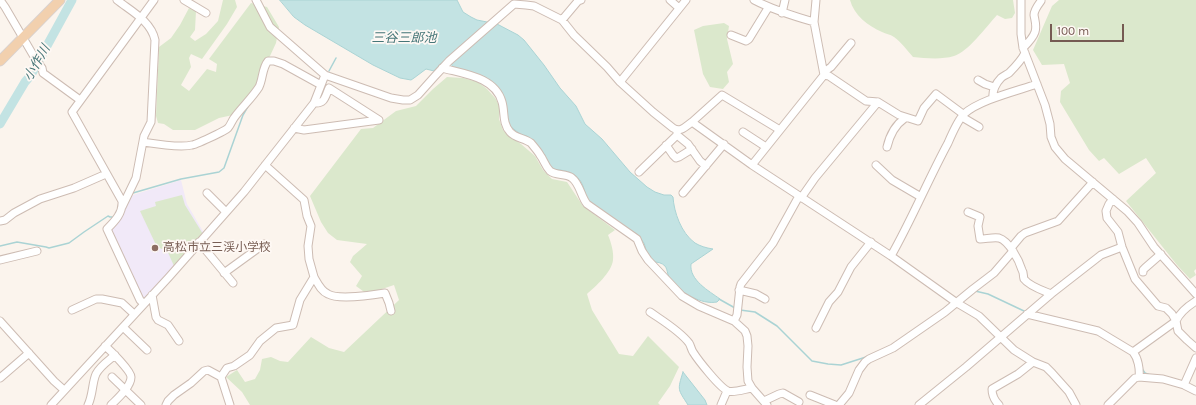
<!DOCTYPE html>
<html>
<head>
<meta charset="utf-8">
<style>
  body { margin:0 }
  #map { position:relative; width:1196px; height:405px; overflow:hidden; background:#fbf4ed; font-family:Karla,sans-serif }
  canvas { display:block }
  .scale { position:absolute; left:1050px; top:24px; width:74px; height:18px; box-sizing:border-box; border:2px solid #755a52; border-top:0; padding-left:5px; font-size:12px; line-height:14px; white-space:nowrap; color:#755a52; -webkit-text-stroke:3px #fef8f4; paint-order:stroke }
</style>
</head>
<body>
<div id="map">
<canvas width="1196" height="405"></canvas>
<div class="scale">100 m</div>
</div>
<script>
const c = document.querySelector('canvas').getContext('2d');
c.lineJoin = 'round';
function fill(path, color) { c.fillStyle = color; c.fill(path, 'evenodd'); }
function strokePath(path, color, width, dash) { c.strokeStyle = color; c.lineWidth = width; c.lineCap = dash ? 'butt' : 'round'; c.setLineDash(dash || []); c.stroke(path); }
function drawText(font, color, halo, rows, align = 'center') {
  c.font = font + ' Karla,"Noto Sans JP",sans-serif'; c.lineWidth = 3.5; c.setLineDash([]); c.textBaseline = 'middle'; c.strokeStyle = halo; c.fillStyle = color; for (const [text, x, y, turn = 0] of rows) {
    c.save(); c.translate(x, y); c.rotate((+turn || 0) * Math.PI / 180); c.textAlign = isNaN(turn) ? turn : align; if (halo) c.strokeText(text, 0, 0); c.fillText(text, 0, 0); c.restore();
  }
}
const education = new Path2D(`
  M181,180L187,204L204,233L147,297L141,299L110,230L119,221L123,208L133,195Z`);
const green = new Path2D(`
  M223,0H235L237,7L227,24L202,59L191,54L189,58L191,67L181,85L189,91L207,69L216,72L217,64L209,59L251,3L267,7L279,27L276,43L270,56L262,64L256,86L233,115L219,118L195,130H173L164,124L158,123L156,116L159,47L171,38L180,25L189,8L196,11L195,30L190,37L195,41L206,34L218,21Z
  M850,0H1013L1015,13L1012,18L1005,19L997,15C986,27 968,52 954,56C941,60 925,58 913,57C907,50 901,42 894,37C890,34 886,34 882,32C868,26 854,15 850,0Z
  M1059,0H1196V269L1194,271L1196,275L1190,279L1177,265L1126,201L1156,173L1146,158L1119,174L1104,158L1099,161L1089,150L1060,102L1061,91L1070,83L1064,64L1042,65L1033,50L1052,6Z
  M724,23L729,26L727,39L733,64L727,72L729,82L723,89L710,87L703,74L694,30L703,26Z
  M447,77L463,78L478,82L487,89L496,99L500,108L499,119L503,130L508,135L521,144L535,156L543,170L552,179L567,182L583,206L615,230L608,235C611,242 614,252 613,260C612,272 595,287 587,294L592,310L619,354L633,356L648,336L679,367L670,386L658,403L660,405H250L242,392L226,377L237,370L245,382L255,379L260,370L262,359L271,357L280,361L288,362L311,337L329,348L344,352L399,300L394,285L367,294L356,286L362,276L350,262L353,256L367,244L337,240L328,233L321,222L310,196L361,129L373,128L396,111L416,106L433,89Z
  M182,195L185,205L203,234L174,266L166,248L162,249L157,247L140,211L156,206L155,202Z`);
const water = new Path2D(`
  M280,0H457L463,12L471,17L477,20L497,24L518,35L524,40L544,65L560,88L576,106L585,124L602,139L630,172L647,187L655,192L664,195H671L673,197C674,212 681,233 695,243C700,246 706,248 713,249L691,264C689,280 709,291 720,299L717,302C702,305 680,293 671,280C667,276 668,270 665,266C662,263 658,262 654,262L647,253L644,243L638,235L589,202C585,196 586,195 584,189C579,173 569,171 553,169L546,160L545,155L534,142L527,136L520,134L510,126L508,121L505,101L492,82L485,77L453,68L451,63C442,59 440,64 434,71L426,69L414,78L411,80L400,78L373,65L305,25L294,17Z
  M683,372L705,400L707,405H688C678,389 677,391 683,372Z`);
const stream = new Path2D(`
  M329,71L336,58
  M133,193L181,179L219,172L224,168L243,115L250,103
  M0,246L17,242L46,247L49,248L69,243L84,232L108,216L110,217H112
  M975,291L988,294L1024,311
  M719,299L735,308
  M740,310L755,312L777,326L812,361L828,364L841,365L866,357
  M1141,367L1145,373L1150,375`);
const river = new Path2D(`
  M0,124L25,82L31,75L72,0`);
const minor = new Path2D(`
  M0,0L5,7L36,60L42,68L43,73L80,100
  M117,0C131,11 151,21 155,40L151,122L144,136L136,178L122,207
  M184,0L206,13
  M256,0L270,27L325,75L391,98L403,100H410L418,95L435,76L449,61L514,4L526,5L534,6L562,20L574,35L607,67L620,82L653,112L673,128C681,133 686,126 692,122L752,165L891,256L957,303L979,316L1014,350L1033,362L1046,367L1052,373L1069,392L1076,405
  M670,0L679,8
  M754,0C773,10 793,16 814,22
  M1021,0V34L1023,48L1045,105L1050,124L1051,137L1055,147L1065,159L1127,211L1138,223L1154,247L1196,294
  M782,13L785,0
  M562,20L578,1L581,0
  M731,35L746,41L749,39L768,8
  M1023,48C1028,43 1033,38 1035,32C1037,26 1035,21 1034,15C1034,10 1038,5 1041,1
  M442,68C464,74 495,77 502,102C505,112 502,123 510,132C515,138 524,138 531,143C534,147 538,151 540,155C544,160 545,166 550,171C556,176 566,173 572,178C580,184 581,197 587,204L637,239L642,251L648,260L682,296L699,306L734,321L745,331L747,336L748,346L747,367L748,381L752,388L767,405
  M824,72L831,67L851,43
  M824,75L829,76L866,101L878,102L899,115L918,121L924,108L936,94L963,114
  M978,80L985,84L994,87
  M620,82L686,0
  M993,98C992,91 996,83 1001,78C1003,76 1006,75 1009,73C1015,67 1021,61 1025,53
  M962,117L979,127
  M692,122L722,95L780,130
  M294,128L304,130L379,120L329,88C325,97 325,104 314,103
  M743,132L766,147
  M677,135L688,144L700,161L706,166
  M143,142C156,144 180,148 192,145C195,145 225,131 228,128C230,126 232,121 234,118C242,107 252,98 259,87C263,79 262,68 268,61H274L283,64L321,85
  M666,145L673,155L676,158L679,157L692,149
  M887,147C890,134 895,125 905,118
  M752,165L824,75L814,22L816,0
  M876,165L892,180L921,197
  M639,172L677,135V131
  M207,193L226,212
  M683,193L724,144
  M801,198L815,178L878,102
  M1113,199L1109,204L1106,211L1107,218L1118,232L1122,247L1135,279L1158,306L1166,308L1172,314L1176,321L1178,331L1187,340L1196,348
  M968,212L980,217L978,226L980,239C986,239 993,237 999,238C1009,241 1019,260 1022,270C1024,273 1023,276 1024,279C1029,286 1044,291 1051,294
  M0,221L5,220L14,213L40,199L74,188L106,174
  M199,242L233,283
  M1011,248L1021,236L1025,233L1058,221L1093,182
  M891,256C912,219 928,180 948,143C951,136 959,119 964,114C979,100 1017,91 1037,84
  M0,260L37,251
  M1143,272V270L1145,268L1161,254
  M224,273L264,244
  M314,277C318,284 321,291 328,294C338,300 373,295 385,293L389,303L391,311
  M739,290L756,294L765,299
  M152,295L156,317L158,320L168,325L179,341
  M144,304L140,300L107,229C115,221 123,213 122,201L72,112L154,0
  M72,310L96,299H102L122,303L134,314
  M650,312C663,321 680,331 689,343C691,346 691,349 693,352C698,360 720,388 728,391C734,393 745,389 752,388
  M1027,314L1098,331L1133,352C1138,358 1140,369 1139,377
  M0,321L54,381L64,390
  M734,321L737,315L740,287L741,284L773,243L799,196
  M123,327L147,350
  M816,328L829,302L838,292L851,267L871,242
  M105,346C111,351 131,371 131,377C131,387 117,399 111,405
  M1133,352L1176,321C1180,312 1188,306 1196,301
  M112,377L141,405
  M0,378L29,353
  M1184,385L1196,358
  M810,395L835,405
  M764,401L779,394L783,393L799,402
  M51,405L169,277L244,192L314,103L325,75
  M88,405C93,395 92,383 96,374C100,366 108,361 115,355
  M166,405L168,401L174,395L191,383L204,371L208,370L221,377
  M230,405L221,377L227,368L234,366L250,355L260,341L276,328L293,325L300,300L314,277L309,259L308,246L311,226L307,216L304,200L265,165
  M721,405L727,391
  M839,405L849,393L859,370L865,362L869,359L893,348L945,312L973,289L994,273L1013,251
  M919,405L966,367L1051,294L1101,255L1122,247
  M999,405C995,401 992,395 992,389L1018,374L1033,362
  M1108,405L1135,378L1139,377L1163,379L1184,385L1196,391`);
const major = new Path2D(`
  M0,61L60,0`);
const markers = [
  [155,248,4,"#8d6e63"]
];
const educationNames = [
  ["高松市立三渓小学校",163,248]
];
const waterNames = [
  ["三谷三郎池",404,38],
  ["小作川",37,63,-60]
];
fill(education, '#f1e9f8');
fill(green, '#dbe8cc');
fill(water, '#c3e3e3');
strokePath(water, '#aad3d4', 1);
strokePath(stream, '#aad3d4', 1.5);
strokePath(river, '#c3e3e3', 9);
strokePath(minor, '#cdbcb3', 9);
strokePath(major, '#d8d1cf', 11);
strokePath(minor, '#fff', 7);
strokePath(major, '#f2d0ae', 9);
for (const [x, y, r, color] of markers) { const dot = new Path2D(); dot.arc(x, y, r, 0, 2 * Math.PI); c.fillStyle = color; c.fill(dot); strokePath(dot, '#fef8f4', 1.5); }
drawText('12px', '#785e54', '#fef8f4', educationNames, 'left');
drawText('italic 13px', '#467678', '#fef8f4', waterNames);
</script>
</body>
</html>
